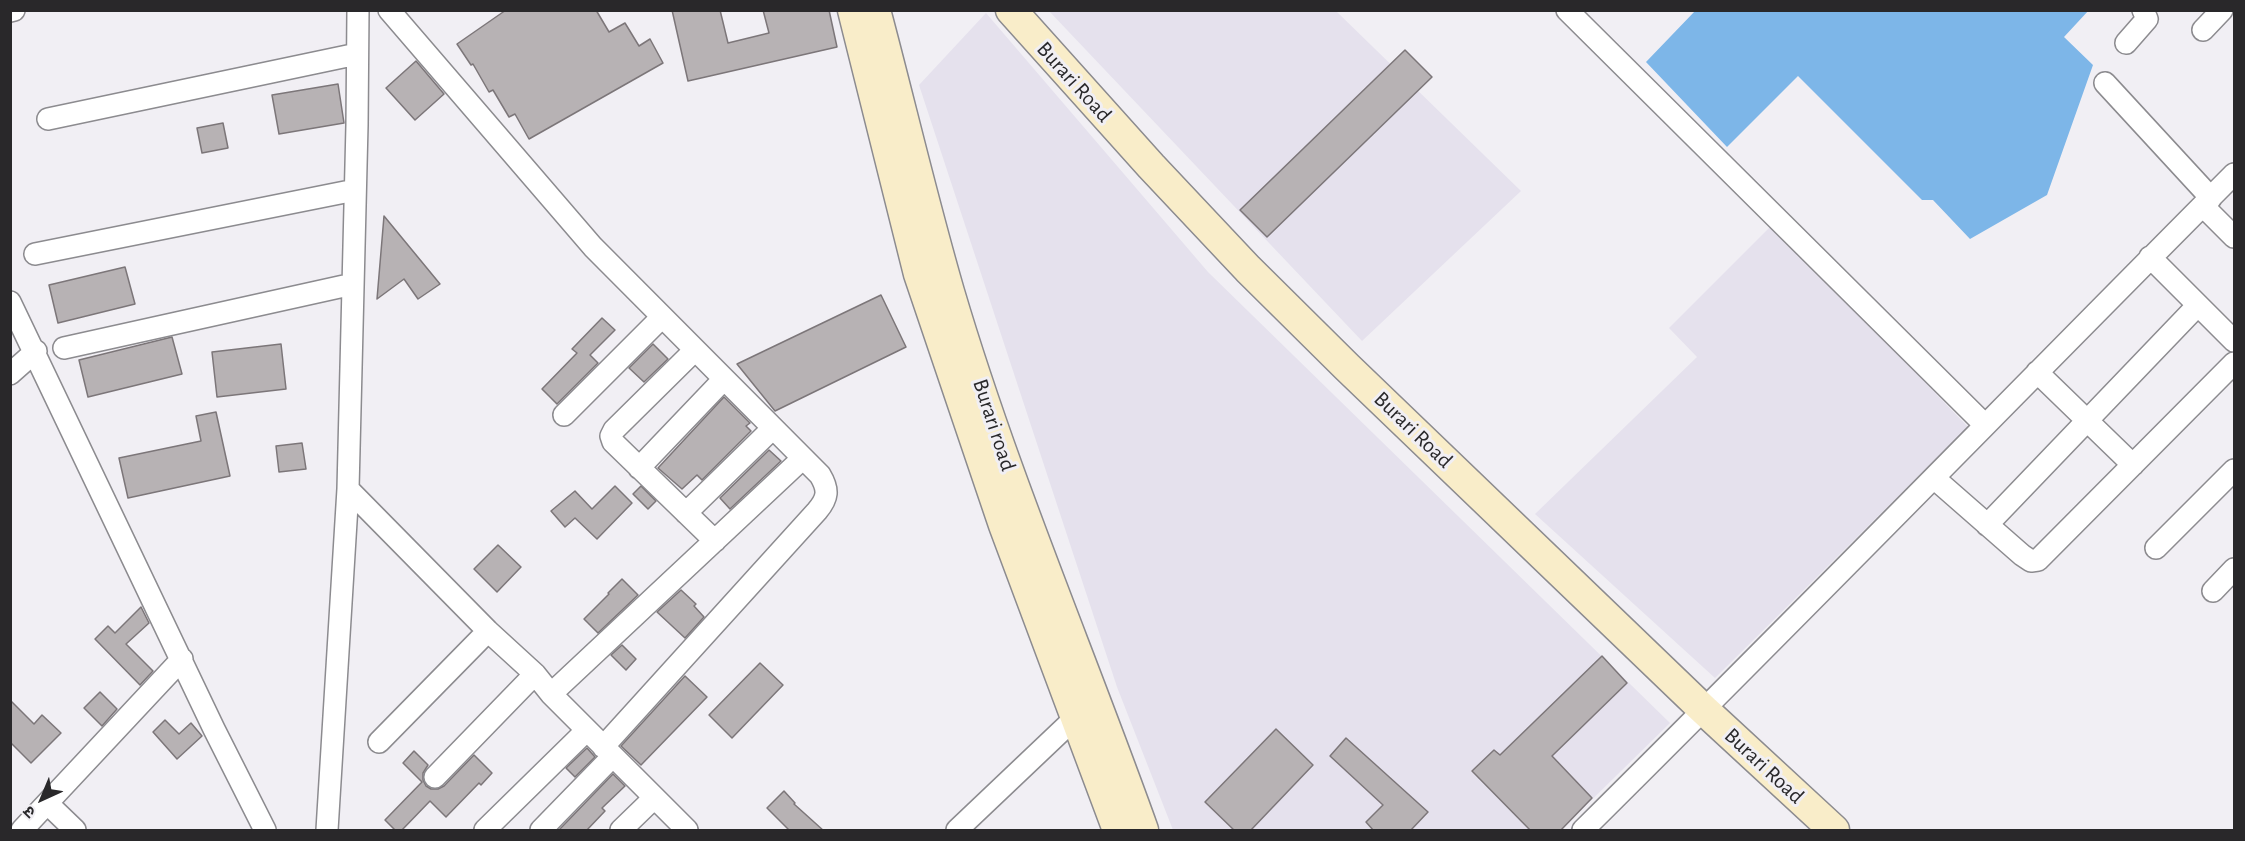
<!DOCTYPE html>
<html>
<head>
<meta charset="utf-8">
<style>
  body { margin:0 }
  #map { position:relative; width:2245px; height:841px; overflow:hidden; background:#f1eff4; font-family:"Alegreya Sans","Noto Sans Devanagari",sans-serif }
  canvas { display:block }
  .frame { position:absolute; inset:0; border:12px solid #29282a; pointer-events:none }
  .north { position:absolute; left:12px; top:769px; width:60px; height:60px; -webkit-text-stroke:4px #f1eff4; paint-order:stroke; rotate:224deg; font-size:16px; font-weight:700; line-height:24px; text-align:center; color:#29282a }
  .north::after { content:''; display:block; margin:auto; width:21px; height:27px; background:#29282a; clip-path:polygon(50% 0,100% 100%,50% 72%,0 100%) }
</style>
</head>
<body>
<div id="map">
<canvas width="2245" height="841"></canvas>
<div class="frame"></div>
<div class="north">उ</div>
</div>
<script>
const c = document.querySelector('canvas').getContext('2d');
c.lineJoin = 'round';
function fill(path, color) { c.fillStyle = color; c.fill(path, 'evenodd'); }
function strokePath(path, color, width, dash) { c.strokeStyle = color; c.lineWidth = width; c.lineCap = dash ? 'butt' : 'round'; c.setLineDash(dash || []); c.stroke(path); }
function drawText(font, color, halo, rows, align = 'center') {
  c.font = font + ' "Alegreya Sans",sans-serif'; c.lineWidth = 6; c.setLineDash([]); c.textBaseline = 'middle'; c.strokeStyle = halo; c.fillStyle = color; for (const [text, x, y, turn = 0] of rows) {
    c.save(); c.translate(x, y); c.rotate((+turn || 0) * Math.PI / 180); c.textAlign = isNaN(turn) ? turn : align; if (halo) c.strokeText(text, 0, 0); c.fillText(text, 0, 0); c.restore();
  }
}
const built = new Path2D(`
  M1049,11H1336L1521,191L1362,341Z
  M986,13L1208,272L1670,723L1561,830H1173L1117,687L919,85Z
  M1773,224L1968,427L1715,678L1535,514L1697,357L1669,328Z`);
const water = new Path2D(`
  M2089,10L2064,37L2093,65L2047,195L1970,239L1933,200H1922L1798,76L1727,147L1646,62L1695,11Z`);
const building = new Path2D(`
  M506,10H596L609,32L625,23L639,46L650,39L663,63L529,139L515,114L509,117L493,90L489,92L473,64L471,65L457,44Z
  M672,10H720L728,43L769,33L763,10H829L837,47L688,81Z
  M1405,50L1432,77L1267,237L1240,210Z
  M416,61L444,94L415,120L386,88Z
  M338,84L344,123L279,134L272,95Z
  M223,123L228,148L202,153L197,128Z
  M384,216L440,284L418,299L404,279L377,299Z
  M125,267L135,304L58,323L49,285Z
  M881,295L906,347L775,411L737,364Z
  M602,318L615,330L590,355L598,363L557,404L542,389L577,353L572,349Z
  M172,337L182,374L88,397L79,360Z
  M281,344L286,389L217,397L212,352Z
  M653,344L668,359L644,382L629,368Z
  M724,397L750,423L746,426L751,431L702,480L697,475L682,489L658,468Z
  M216,412L230,476L128,498L119,458L201,441L196,416Z
  M302,443L306,469L279,472L276,446Z
  M769,450L781,461L730,509L720,498Z
  M615,486L632,503L597,539L575,518L565,527L551,511L575,491L592,509Z
  M641,486L656,501L648,509L633,494Z
  M498,545L521,567L497,592L474,569Z
  M622,579L638,595L598,633L584,619L609,594L608,593Z
  M681,590L696,604L694,606L704,617L685,638L657,612Z
  M141,607L149,623L126,644L153,671L140,685L95,639L108,626L115,633Z
  M622,645L636,659L626,670L611,655Z
  M1602,656L1627,683L1552,756L1592,798L1560,831H1531L1472,771L1494,750L1500,755Z
  M760,663L783,685L732,738L709,715Z
  M685,676L707,697L641,765L621,746Z
  M100,692L117,709L102,726L84,708Z
  M10,700L34,724L42,715L61,733L31,763L10,742Z
  M165,720L179,734L191,723L202,736L177,759L153,732Z
  M1276,729L1313,765L1250,831H1235L1205,802Z
  M1346,738L1428,812L1410,831H1374L1366,822L1383,805L1330,756Z
  M587,748L595,757L575,777L566,768Z
  M414,751L428,765L423,773V780L426,786L431,789H438L444,786L474,755L492,773L481,785L479,783L446,817L430,801L401,831H396L385,820L422,782L403,763Z
  M613,774L625,786L602,808L605,811L586,831H558Z
  M784,791L795,803L794,804L824,831H790L767,808Z`);
const street = new Path2D(`
  M389,10L593,247L820,475C829,490 828,498 817,511L603,747
  M1567,10L1985,425
  M10,11L14,10
  M2203,30L2222,10
  M2126,43L2147,19L2143,10
  M2105,83L2211,198
  M48,119L357,54
  M2203,206L2234,237
  M35,254L355,190
  M2150,257L2234,341
  M10,302L214,729L265,830
  M64,348L353,284
  M695,350L614,430L611,436L613,442L715,541
  M2037,372L2133,465
  M10,374L36,351
  M564,415L662,317
  M639,468L724,379
  M1934,478L2022,555L2031,561L2038,560L2234,363
  M348,489L488,631L535,674L551,694L687,830
  M686,513L773,428
  M1987,525L2198,305
  M2156,548L2234,470
  M2213,591L2234,569
  M551,694L803,458
  M379,742L488,631
  M435,777L535,674
  M48,804L75,830
  M22,830L182,659
  M327,830L348,489L357,125L358,10
  M485,830L587,730
  M541,830L613,756
  M621,830L654,798
  M957,830L1075,718L1088,712
  M1583,830C1802,613 2017,392 2234,174`);
const secondary = new Path2D(`
  M853,10L919,274L1004,525L1118,830
  M875,10C900,104 922,199 949,292C1003,475 1079,651 1143,830
  M1011,10L1151,166L1248,269L1347,367L1704,710L1834,830`);
const streetNames = [
  ["Burari Road",1074,82,48],
  ["Burari road",994,425,72],
  ["Burari Road",1413,430,44],
  ["Burari Road",1764,766,43]
];
fill(built, '#e5e1ed');
fill(water, '#7db6e8');
fill(building, '#b7b2b4');
strokePath(building, '#7c7679', 1.5);
strokePath(street, '#8c8b8f', 24);
strokePath(secondary, '#8c8b8f', 33);
strokePath(street, '#fff', 21);
strokePath(secondary, '#f9edc9', 30);
drawText('22px', '#29282a', '#f1eff4', streetNames);
</script>
</body>
</html>
